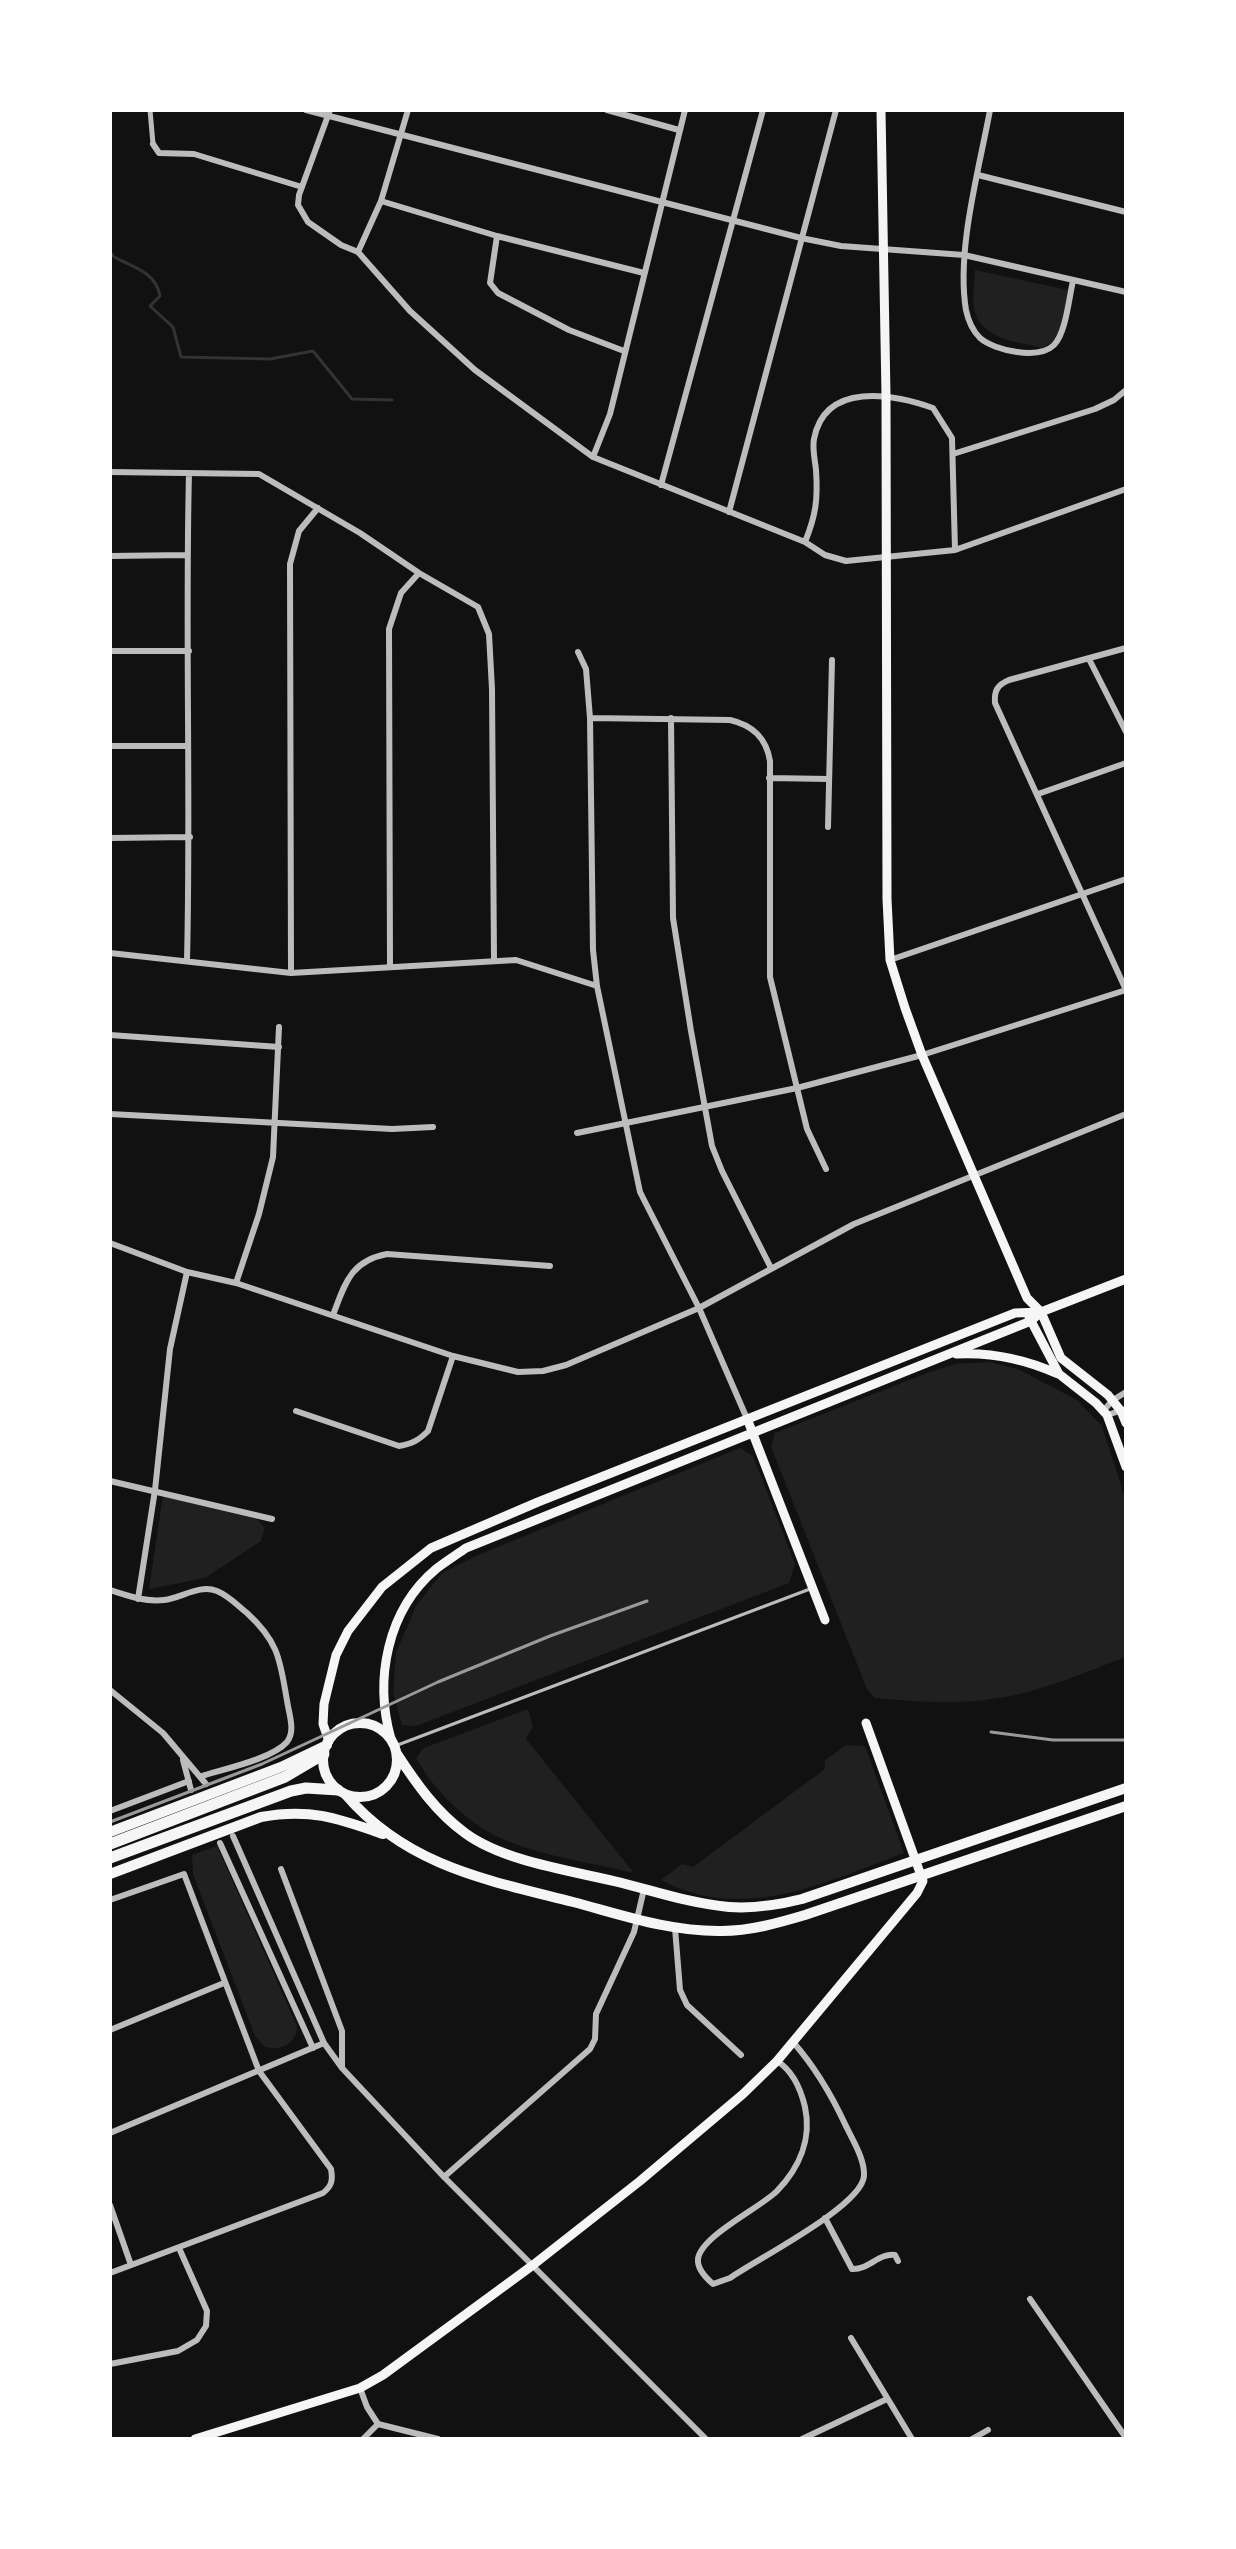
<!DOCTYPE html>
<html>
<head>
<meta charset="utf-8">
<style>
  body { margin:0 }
  #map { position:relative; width:1236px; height:2549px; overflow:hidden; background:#111; font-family:"Alegreya Sans",sans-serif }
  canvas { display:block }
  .frame { position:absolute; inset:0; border:112px solid #fff; pointer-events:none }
</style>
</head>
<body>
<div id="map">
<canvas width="1236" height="2549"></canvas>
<div class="frame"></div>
</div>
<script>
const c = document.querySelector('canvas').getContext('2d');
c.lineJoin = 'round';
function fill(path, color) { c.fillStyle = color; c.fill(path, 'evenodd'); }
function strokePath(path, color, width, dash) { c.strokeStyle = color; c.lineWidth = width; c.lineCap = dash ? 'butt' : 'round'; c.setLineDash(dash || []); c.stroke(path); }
const green = new Path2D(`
  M975,270L1068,290L1062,337L1042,348C1018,342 979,339 974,308C972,296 975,282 975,270Z
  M989,1362L1018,1369L1077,1400L1102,1426L1126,1501V1657C1085,1672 1041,1692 998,1698C956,1705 916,1702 875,1698L867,1689L771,1447L775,1433L927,1373L955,1364Z
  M740,1448L753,1456L795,1564L789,1583L416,1726L402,1725L393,1692L396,1653L416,1606L442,1573L478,1555Z
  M163,1495L249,1510L265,1528L261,1541L205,1578L149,1589Z
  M528,1709L533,1726L526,1739L634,1873C592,1863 547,1857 507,1841C470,1826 435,1792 416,1758L424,1748Z
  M846,1745L865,1746L904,1853C826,1882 743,1924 661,1880L682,1864L693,1867L825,1769V1760Z
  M217,1846L297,2026C297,2044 281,2051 265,2047L255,2036L193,1874L192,1855Z`);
const stream = new Path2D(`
  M110,252L114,257C133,267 156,272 160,296L150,306L173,327L181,357L270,359L313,351L352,399L392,400`);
const service = new Path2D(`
  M395,1746L810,1589`);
const pedestrian = new Path2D(`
  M150,110L153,144`);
const minor = new Path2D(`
  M306,110L801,238L841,246L964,255L1126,292
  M330,110L299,195L298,205L308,222L341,245L358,252L410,311L475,370L593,457L805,542L825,555L846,561L955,550L1126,489
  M607,110L679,130
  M990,110C979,170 956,251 966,310C968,320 973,331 980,338C995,351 1039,360 1054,345C1066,333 1069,297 1073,281
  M153,144L159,153L194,154L302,187
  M978,175L1126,212
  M381,201L497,236L644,273
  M497,236L490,283L498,293L569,330L624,351
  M358,252L381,201L408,110
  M953,454L1095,409L1114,400L1126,390
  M593,457L610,414L685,110
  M110,472L259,474L360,533L419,573L478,607L489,634L492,689L494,960
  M661,485L763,110
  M729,512L836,110
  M805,542C816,515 818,499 816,470C815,460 812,448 814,439C825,381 893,394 933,408L952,438L955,550
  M110,556L187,555
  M1126,648L1009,680C997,685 994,691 995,703L1126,990
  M110,651H189
  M578,652L586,669L590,718L593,950L597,986L640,1192L699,1308L748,1421
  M1089,659L1126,732
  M590,718L730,720C752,725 766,737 770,761V977L807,1129L826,1169
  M671,718L673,918L691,1031L712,1146L722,1171L771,1268
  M110,746H188
  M769,778L829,779
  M1038,794L1126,763
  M828,827L832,660
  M110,838L190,837
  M110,953L291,973L516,960L597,986
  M187,960C191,798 185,635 189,473
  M890,960L1126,879
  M390,967L389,629L401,593L419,573
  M291,973L290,564L299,531L318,508
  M110,1035L279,1047
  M110,1114L392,1129L433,1127
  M577,1133L797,1088L922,1055L1126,990
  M110,1243L187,1272L236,1283L453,1356L518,1372L543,1371L566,1365L699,1308L854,1224L1126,1114
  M236,1283L259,1214L273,1157L279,1027
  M333,1315C345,1284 350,1261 387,1254L550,1266
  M1104,1410L1113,1400L1126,1392
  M296,1411L399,1446C412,1444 419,1440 428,1431L453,1356
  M1107,1415L1126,1409
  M110,1481L272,1519
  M110,1590C128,1596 145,1602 164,1600C182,1598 199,1584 217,1591C229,1596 237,1605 247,1613C281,1644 280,1663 288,1706C290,1717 295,1732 287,1742C272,1759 224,1769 202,1776
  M138,1599L155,1490L170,1349L187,1272
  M110,1690L163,1733L206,1784
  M183,1760L191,1790
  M110,1811L189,1781
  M233,1836L324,2043L342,2068L444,2177L706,2439
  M220,1843L313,2048
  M281,1869L342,2031V2068
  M110,1900L184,1874L259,2071L331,2169C333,2180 332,2186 323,2193L110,2273
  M675,1928L680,1990L687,2005L741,2055
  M110,2030L224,1983
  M777,2061C793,2071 801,2090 805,2107C812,2139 799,2168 777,2191C760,2208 701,2236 698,2259C697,2269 706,2278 713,2284L730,2278C757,2259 862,2206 864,2176C865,2159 852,2139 845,2124C831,2094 815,2067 793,2042
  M110,2133L324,2043
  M444,2177L590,2049L595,2039L596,2014L634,1932L644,1889
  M110,2205L131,2265
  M825,2218L852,2269C869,2270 878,2253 895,2255L898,2261
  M1030,2299L1126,2438
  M851,2338L912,2439
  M110,2364L178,2351L197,2340L206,2326L207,2311L179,2248
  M360,2388L367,2407L378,2424L438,2439
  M363,2439L378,2424
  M802,2439L887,2399
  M972,2439L988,2430`);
const secondary = new Path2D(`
  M881,110L886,396L887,899L890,960L905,1008L922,1055L1027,1298L1041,1312L1061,1358L1108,1395L1121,1411L1126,1423
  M1029,1317L1059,1374L1096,1403L1107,1415L1126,1467
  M956,1354C993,1352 1025,1359 1058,1374
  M748,1421L825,1620
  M391,1739C374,1680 387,1610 436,1569C445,1562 456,1555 466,1548L1021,1325L1031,1321L1041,1312
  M329,1741L323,1724L324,1704L336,1655L348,1631L382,1587L431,1548L538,1502L1015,1313L1041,1312L1126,1279
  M195,2439L360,2388L383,2375L533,2265L640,2181L743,2094L777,2061L917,1893L923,1881L866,1723`);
const primary = new Path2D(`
  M323 1760a37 37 0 1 1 74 0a37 37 0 1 1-74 0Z
  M397,1754C416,1783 436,1812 465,1833C504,1862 574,1871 622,1883C657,1892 693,1904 729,1907C755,1909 778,1905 802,1899L1126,1788
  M346,1795C407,1866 487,1880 573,1902C622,1915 670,1932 722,1931C750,1931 778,1923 805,1915L1126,1806
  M110,1832L281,1767L327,1745
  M110,1874L261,1817C310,1808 337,1818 383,1834`);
const motorway = new Path2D(`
  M110,1844L285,1777L324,1754
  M110,1858L291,1791L306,1788L338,1790`);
const rail = new Path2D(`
  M991,1732L1053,1740H1126
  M110,1822L262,1764L438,1682L550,1636L647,1601`);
fill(green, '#202020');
strokePath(stream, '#333', 3);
strokePath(service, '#bcbcbc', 3);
strokePath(pedestrian, '#bcbcbc', 5);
strokePath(minor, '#bcbcbc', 6);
strokePath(secondary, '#f5f5f5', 9);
strokePath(primary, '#f5f5f5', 10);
strokePath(motorway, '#f5f5f5', 11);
strokePath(rail, '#9a9a9a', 3);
</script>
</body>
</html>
